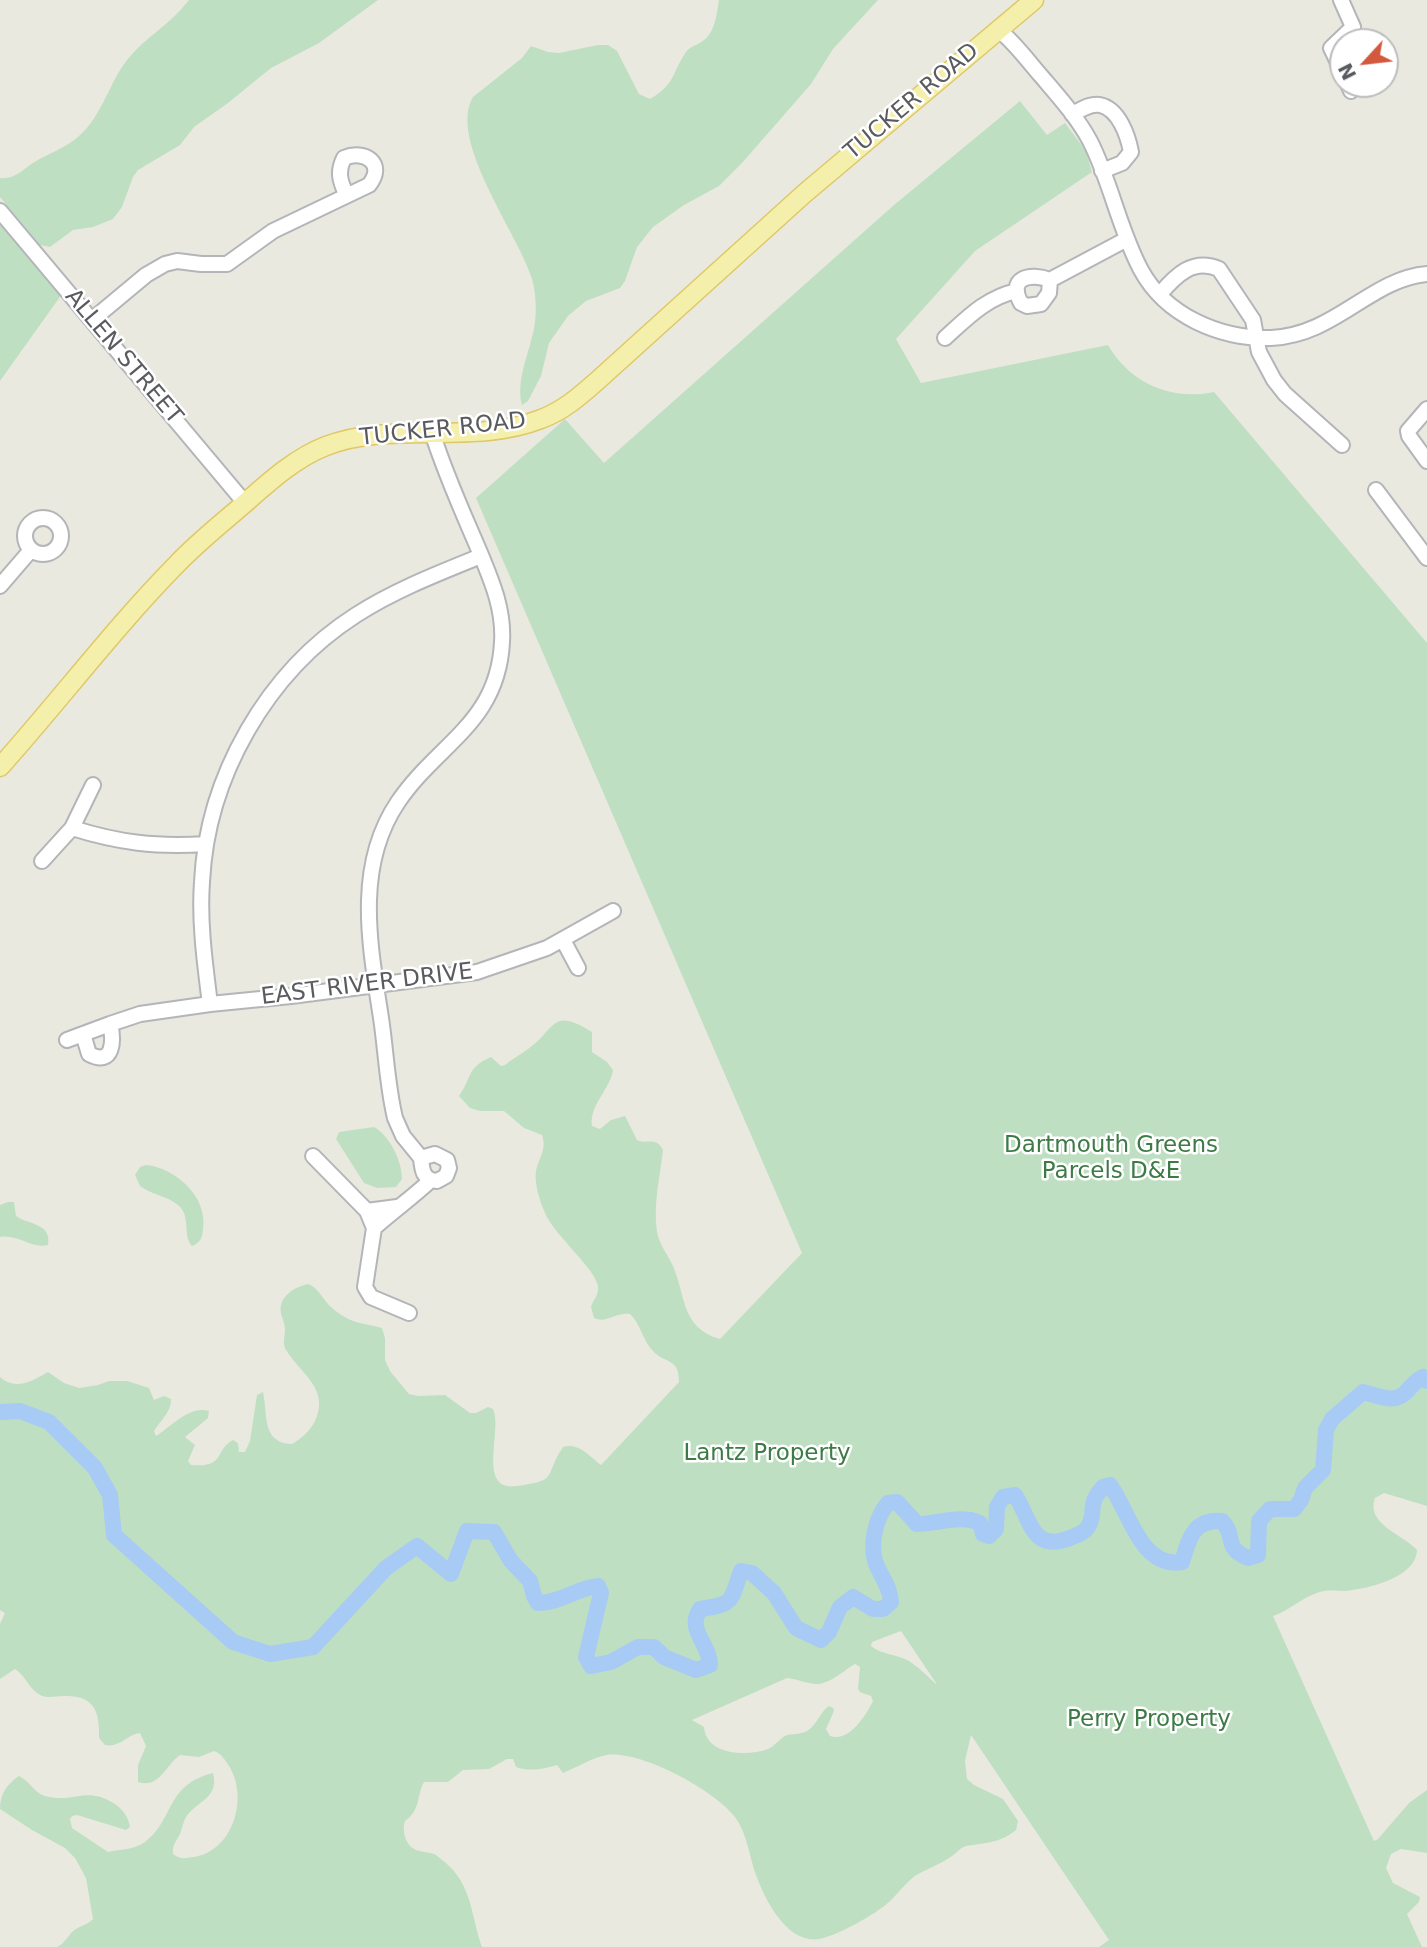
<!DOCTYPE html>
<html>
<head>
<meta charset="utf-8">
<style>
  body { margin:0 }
  #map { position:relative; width:1427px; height:1947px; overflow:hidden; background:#eae9e0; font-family:"DejaVu Sans",sans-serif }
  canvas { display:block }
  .north { position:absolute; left:1329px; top:28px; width:70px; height:70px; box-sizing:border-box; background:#fff; border:2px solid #bdbdbf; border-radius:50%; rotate:243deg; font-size:19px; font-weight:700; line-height:28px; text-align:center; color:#595b5f }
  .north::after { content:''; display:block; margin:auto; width:24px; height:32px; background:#d2583e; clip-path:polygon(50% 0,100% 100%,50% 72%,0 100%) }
</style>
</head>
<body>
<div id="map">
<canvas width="1427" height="1947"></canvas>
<div class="north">N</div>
</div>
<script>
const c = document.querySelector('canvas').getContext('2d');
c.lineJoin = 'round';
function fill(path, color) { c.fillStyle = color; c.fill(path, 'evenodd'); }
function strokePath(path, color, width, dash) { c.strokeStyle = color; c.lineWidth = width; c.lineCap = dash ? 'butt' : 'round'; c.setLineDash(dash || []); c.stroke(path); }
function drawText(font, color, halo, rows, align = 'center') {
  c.font = font + ' "DejaVu Sans",sans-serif'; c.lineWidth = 5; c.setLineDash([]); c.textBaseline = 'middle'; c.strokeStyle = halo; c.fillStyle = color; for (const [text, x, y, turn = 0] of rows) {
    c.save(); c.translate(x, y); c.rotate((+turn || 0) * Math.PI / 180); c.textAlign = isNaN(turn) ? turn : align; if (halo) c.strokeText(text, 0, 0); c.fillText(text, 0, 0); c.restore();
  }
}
const green = new Path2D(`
  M189,0H378L319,43L271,68L228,103L194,127L180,145L138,170L133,177L122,207L113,219L93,227L73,230L50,247L40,245L0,197V178C14,180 22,170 33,163C48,153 65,149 79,136C102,116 109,83 127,60C145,37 171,24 189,0Z
  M719,0H878L833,49L811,84L742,163L719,186L684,205L653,227L637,247L625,281L620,288L586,301L568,316L549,343L541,376L528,401L522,405C516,383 527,358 532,337C537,321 537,296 532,279C519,235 447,140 473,97L522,58L531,46L548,52L559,53L598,45H608L617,51L639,94L650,99C676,84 672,72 686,52C690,46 698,45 704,40C715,32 717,13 719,0Z
  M1020,101L1047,135L1065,123L1086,151L1092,172L975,251L896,339L921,383L1108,345C1130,383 1171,401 1214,392L1427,643V1506L1384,1493L1375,1498C1365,1524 1404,1535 1417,1550C1416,1578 1367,1589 1345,1591C1336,1591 1326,1589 1317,1593C1301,1598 1289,1611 1273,1616L1374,1841L1378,1839L1409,1803L1427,1790V1853L1401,1849L1391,1854L1386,1868L1393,1883L1420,1897L1419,1902L1407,1914L1422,1947H1099L1109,1940L971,1735L965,1761L967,1779L974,1785L1003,1799L1018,1821L1016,1830C1001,1843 984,1843 966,1846C959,1848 955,1855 949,1858C940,1864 929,1868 920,1873C907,1880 900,1892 889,1902C876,1914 837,1936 819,1939C787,1944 765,1900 756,1875C749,1856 747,1832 734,1816C714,1790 640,1750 607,1755C593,1757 576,1768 563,1773L557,1765C544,1769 529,1772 516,1767L513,1759H507L489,1769L463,1770L448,1782H424C416,1797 421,1810 405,1821C401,1833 407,1849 420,1851C426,1853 431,1852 436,1855C440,1858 445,1862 449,1866C472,1887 472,1920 482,1947H57C66,1943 68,1934 76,1929C82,1925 87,1925 93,1919L86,1878L75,1858L65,1848L32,1830L0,1809C0,1794 7,1784 19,1776C30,1781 34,1793 45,1796C73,1804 86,1785 115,1804C123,1810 128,1816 130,1827L126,1830L77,1815L72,1816L70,1819L72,1828L108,1852C120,1849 134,1850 145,1842C175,1819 165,1785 213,1773C219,1796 201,1800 189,1813C183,1820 183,1826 180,1834C176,1842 172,1845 173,1854C181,1860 185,1858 194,1857C233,1851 249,1798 229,1766C225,1760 222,1754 214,1751L199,1757L180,1755C166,1765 159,1789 138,1782V1765L146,1746L140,1733C128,1734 120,1748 105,1745L99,1738C100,1711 94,1695 64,1696C56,1696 49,1698 42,1696C29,1690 26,1676 15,1669L0,1679V1624L5,1613L0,1610V1377C16,1391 32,1381 48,1372L64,1383L79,1388L98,1385L109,1381H127L149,1388L154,1400L164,1396L171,1399C172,1411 160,1421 154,1431L156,1436C171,1427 189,1405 209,1411L208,1418L185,1437L195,1445L188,1461L191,1465C226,1468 214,1450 233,1440L238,1443L239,1452H245L250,1441L257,1395L263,1392C268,1414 261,1443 292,1444C302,1438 310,1431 315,1421C330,1389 301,1374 286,1350C282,1343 285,1337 285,1329C285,1323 282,1319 281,1313C278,1297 294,1287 308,1284C319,1288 323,1300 331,1307C350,1324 360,1322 382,1328L385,1338V1360L390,1371L409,1394L418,1396L445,1395L470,1413H476L488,1407L493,1409C503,1430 476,1492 517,1486C560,1480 543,1477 563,1447C579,1442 589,1456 601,1465L679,1382C679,1357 666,1365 653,1351C642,1340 641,1324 630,1314C616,1312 606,1324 594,1318L591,1307C593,1300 599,1295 598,1287C597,1270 554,1235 545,1213C540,1201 534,1184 536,1171C539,1158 547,1149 542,1135L524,1128L504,1111H480L470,1108L459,1096C473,1076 466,1068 491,1057L501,1066L505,1065C512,1059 520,1055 528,1049C556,1029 551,1006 592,1032V1052L607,1062L613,1070C610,1090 589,1105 592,1126L600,1129L611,1120L625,1116L637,1140C648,1145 656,1136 663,1150C660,1177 653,1205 657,1232C659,1244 668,1255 673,1266C686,1296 681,1328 720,1339L802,1253L476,498L565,419L604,463L894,205ZM901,1631L936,1683V1684C927,1676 920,1668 909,1661C897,1654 882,1655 871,1646L872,1642ZM855,1664L860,1667L858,1689L860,1692L871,1696L873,1701C866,1715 849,1743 830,1736L826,1729L834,1711L833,1708L829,1706C820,1712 817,1725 807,1731C800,1735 792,1733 785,1736C779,1739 775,1746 768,1749C746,1757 706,1755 704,1727L692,1720L787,1678C797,1679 805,1683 815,1684C829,1685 843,1671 855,1664Z
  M0,221L62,294L0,381Z
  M374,1127C390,1136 402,1161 402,1179L396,1187L377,1188L364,1183L336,1139L339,1132Z
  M146,1165C176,1168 208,1197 203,1229C202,1238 201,1242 192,1246C183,1237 190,1219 181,1208C172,1197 152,1195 140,1186L135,1175L140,1167Z
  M8,1202H14L16,1216C29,1225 52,1223 48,1245C31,1249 18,1234 0,1237V1205Z`);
const river = new Path2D(`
  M0,1412L20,1411L49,1422L95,1468L110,1495L114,1535L233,1642L270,1654L313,1647L386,1568L417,1546L451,1574L467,1531L494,1532L511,1561L530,1581L534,1596L538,1603C560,1603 577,1588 598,1586L601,1593L586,1657L591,1666L611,1662L638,1647H654L664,1657L696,1670L710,1665C710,1644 686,1630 700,1609C735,1604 730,1602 741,1571L752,1573L774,1593L796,1628L821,1640L829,1632L840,1607L853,1597L873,1609H883L891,1602C890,1585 880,1576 875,1561C870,1542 876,1517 888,1503L897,1502L917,1524C938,1524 960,1514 980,1523L983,1534L989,1536L996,1529L997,1507L1003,1497L1015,1495C1031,1519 1031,1553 1070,1538C1077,1535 1084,1533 1088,1527C1094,1518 1091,1510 1094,1501C1095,1496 1100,1491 1103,1487L1110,1485C1130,1513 1141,1569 1182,1562C1189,1540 1192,1519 1222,1521C1237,1536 1222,1547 1248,1558L1258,1555L1259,1521L1270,1509H1294L1301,1500L1305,1488L1323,1470L1326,1430L1332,1419L1363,1392C1377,1395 1394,1405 1406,1392C1412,1386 1415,1381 1423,1377L1427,1381`);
const minor = new Path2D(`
  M1341,0L1353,27L1331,48L1343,73
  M999,30C1015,43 1028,61 1042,77C1059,97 1077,117 1090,141C1111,182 1119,229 1141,270C1166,316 1220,339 1271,338C1336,335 1370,279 1427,274
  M1348,84L1351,91
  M1072,114C1081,110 1090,103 1100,105C1119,109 1128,136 1131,152L1122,163L1102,171
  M0,211L245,503
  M1050,280C1030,272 1007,278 1021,303L1027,306L1041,304L1049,293L1050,280L1127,239
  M1160,294C1176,275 1193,258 1219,269L1253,320L1259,352L1274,380L1285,394L1342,445
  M92,320L146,275L165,264L177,261L201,264H227L273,231L369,185C386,164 365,149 344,158C337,172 340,181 346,194
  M945,338C967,318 987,297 1017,291
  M1427,409L1408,431L1409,436L1427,461
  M1376,490L1427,558
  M25 536a18 18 0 1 1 36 0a18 18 0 1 1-36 0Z
  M0,586L31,550
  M93,785L72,828C120,843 155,847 206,844
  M42,861L72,828
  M563,940L578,968
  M210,1004C205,964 199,922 202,882C207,777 267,672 356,615C395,590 439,573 481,556
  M83,1034L110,1024
  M67,1040L83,1034L89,1054C114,1067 114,1040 110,1024L140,1014L210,1004L291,996L477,972L547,948L613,911
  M313,1156L367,1211
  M421,1158C422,1170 423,1180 437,1181L446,1176L449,1168L447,1160L435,1154L421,1158L403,1136L395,1118C387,1085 386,1051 381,1018C370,946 354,867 398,802C438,743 498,723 502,642C504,611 493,584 481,555C464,515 445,474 432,432
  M397,1207L367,1211L374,1228C393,1211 413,1197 431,1180
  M374,1228L365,1287L371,1297L409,1313`);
const major = new Path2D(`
  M0,767C60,700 114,628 177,564C198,542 222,523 244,504C269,482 295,458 326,446C394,420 473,446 541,419C563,411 580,396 597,381L805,193L1034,0`);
const streetNames = [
  ["TUCKER ROAD",912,102,-40],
  ["ALLEN STREET",123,357,50],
  ["TUCKER ROAD",443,430,-6],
  ["EAST RIVER DRIVE",367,985,-7]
];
const parkNames = [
  ["Dartmouth Greens",1111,1146],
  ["Parcels D&E",1111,1172],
  ["Lantz Property",767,1454],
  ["Perry Property",1149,1720]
];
fill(green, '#bfdfc2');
strokePath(river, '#a7cbf4', 16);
strokePath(minor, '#b3b5b9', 18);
strokePath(major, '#dfc865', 21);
strokePath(minor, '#fff', 14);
strokePath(major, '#f4efab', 18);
drawText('23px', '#595b5f', '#fff', streetNames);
drawText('23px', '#3d7a46', '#fff', parkNames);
</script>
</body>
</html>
